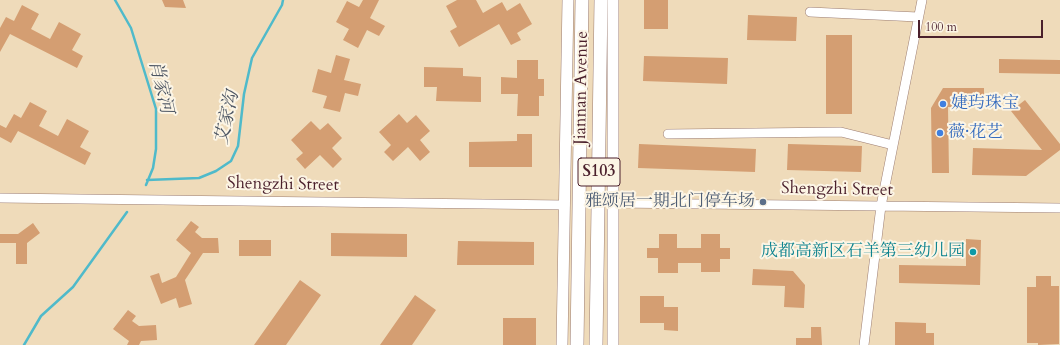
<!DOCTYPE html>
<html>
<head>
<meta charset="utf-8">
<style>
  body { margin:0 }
  #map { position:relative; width:1060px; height:345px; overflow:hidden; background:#efdbba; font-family:Cardo,serif }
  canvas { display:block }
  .scale { position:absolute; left:918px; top:20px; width:125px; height:18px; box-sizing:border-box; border:2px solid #4a1f2b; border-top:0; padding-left:5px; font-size:12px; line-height:14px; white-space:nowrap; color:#4a1f2b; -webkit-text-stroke:3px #fcf5e5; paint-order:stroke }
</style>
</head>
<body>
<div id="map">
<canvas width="1060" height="345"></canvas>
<div class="scale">100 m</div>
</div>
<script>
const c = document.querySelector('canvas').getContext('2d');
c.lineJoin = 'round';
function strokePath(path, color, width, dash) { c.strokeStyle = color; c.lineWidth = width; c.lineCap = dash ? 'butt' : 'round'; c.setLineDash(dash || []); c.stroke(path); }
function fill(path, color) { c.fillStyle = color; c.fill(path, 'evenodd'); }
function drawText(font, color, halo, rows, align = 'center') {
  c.font = font + ' Cardo,"Noto Serif SC",serif'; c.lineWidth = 4; c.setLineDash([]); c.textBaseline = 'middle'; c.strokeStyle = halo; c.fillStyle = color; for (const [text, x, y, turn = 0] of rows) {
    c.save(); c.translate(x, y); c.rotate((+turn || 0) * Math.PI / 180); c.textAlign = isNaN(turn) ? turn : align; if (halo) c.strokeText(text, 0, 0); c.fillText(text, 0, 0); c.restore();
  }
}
const stream = new Path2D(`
  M115,0L131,28L156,109V149L153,168L146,185
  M147,180L199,178L216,171L231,161L238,146L244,94L252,58L282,5L283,0
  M24,345L41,316L73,287L127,212`);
const building = new Path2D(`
  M162,0H183L186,8L165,7Z
  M363,0H379L370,18L385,26L379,36L367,30L358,48L343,40L349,29L336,22L347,1L359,7Z
  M457,0H476L483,13L502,2L507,11L520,3L532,24L517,33L521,40L511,45L499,24L459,47L450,31L457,27L446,6Z
  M644,0H668V29H644Z
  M22,5L39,14L31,29L50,39L59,22L81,34L72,50L83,56L77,68L10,34L0,52V28L6,17L14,21Z
  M748,15L797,17L796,41L747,40Z
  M826,35H852V114H826Z
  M336,55L350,59L344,80L361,84L358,96L345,93L340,112L323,108L327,96L312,92L318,69L331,73Z
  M644,56L728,58L727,84L643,81Z
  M999,59L1060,60V74L999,73Z
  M517,60H538V79H544V96H539V116H517L518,94H501V77L517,78Z
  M424,67L463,68V76L481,77V102L436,101L437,87H424Z
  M943,88H984V107H948L949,173H932L931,108Z
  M1025,100L1060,144V150L1026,176L972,175L973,148L1042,150L1011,111Z
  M30,102L47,111L39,126L58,136L67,119L89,131L80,147L91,153L85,165L18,131L11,143L0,137V125L6,128L14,114L21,118Z
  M399,114L407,123L416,115L430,131L420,140L430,152L420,161L408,147L393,161L384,152L391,145L379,132Z
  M311,121L320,130L328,123L342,138L332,148L342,159L333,168L320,155L305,169L296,159L303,153L291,140Z
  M517,134H532V167H469V142L517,141Z
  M639,144L756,149L755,172L638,168Z
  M788,144L862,146L861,172L787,170Z
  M191,221L199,227L195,232L202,238H218L219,253H203L185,280L192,304L179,308L176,298L161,304L150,276L159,273L162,283L176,277L191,253L176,240Z
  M33,223L40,233L27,243V264H16V243H0V234H18Z
  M331,233L407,234V257L331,256Z
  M659,234H677V248H701V234H720V248H730V259H720V272H701V263H678V273H658V258H647V248H659Z
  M966,239L981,240L980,285L899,283V265L966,266Z
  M239,240H271V256H239Z
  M458,241L534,242V265H457Z
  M753,269L793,271L805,285L804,308L784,307L785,286L752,285Z
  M1036,276H1051V286H1059V344L1038,345V343H1027V287H1036Z
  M300,280L321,295L286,345H254Z
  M415,295L436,310L412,345H380Z
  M640,296H664V307H678V331L664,330V323H640Z
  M128,310L136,316L132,321L139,326L156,325L157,340L141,341L139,345H127L129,341L113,329Z
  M503,318H536V345H503Z
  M895,322L926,323V333H934V345H895Z
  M811,327H821L822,345H796V338H811Z`);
const minor = new Path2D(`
  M810,12L918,17
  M668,134L841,132L893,145
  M0,198L565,205
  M613,203L1060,208
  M864,345L881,206L922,0`);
const major = new Path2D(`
  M613,0V345
  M562,345L568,0`);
const highway = new Path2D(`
  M577,345L582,0
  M596,345L601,0`);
const markers = [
  [943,104,4,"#3f7fe0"],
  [940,133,4,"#3f7fe0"],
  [763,202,4,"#5c6f8a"],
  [973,252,4,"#0f9aa8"]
];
const shields = [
  [599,172,42]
];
const shieldNames = [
  ["S103",599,172]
];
const streetNames = [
  ["Jiannan Avenue",582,88,-89],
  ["Shengzhi Street",283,185,1],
  ["Shengzhi Street",837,190,1]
];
const shopNames = [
  ["婕玙珠宝",951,104],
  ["薇·花艺",948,133]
];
const serviceNames = [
  ["雅颂居一期北门停车场",755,202]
];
const cultureNames = [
  ["成都高新区石羊第三幼儿园",965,252]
];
const waterNames = [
  ["肖家河",160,87,77],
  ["艾家沟",228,118,-78]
];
strokePath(stream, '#4fbaca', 2.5);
fill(building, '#d49e72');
strokePath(minor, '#9c7d72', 10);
strokePath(major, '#9c7d72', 12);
strokePath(highway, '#9c7d72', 14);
strokePath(minor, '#fff', 9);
strokePath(major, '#fff', 11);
strokePath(highway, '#fff', 13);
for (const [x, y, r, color] of markers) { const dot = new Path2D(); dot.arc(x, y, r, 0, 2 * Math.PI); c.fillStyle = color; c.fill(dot); strokePath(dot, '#fcf5e5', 1.5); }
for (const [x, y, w] of shields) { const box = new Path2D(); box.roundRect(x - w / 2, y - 14, w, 28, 3); c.fillStyle = '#fcf5e5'; c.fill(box); strokePath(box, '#4a1f2b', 1); }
drawText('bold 16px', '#4a1f2b', null, shieldNames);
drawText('17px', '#4a1f2b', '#fcf5e5', streetNames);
drawText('17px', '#366cbe', '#fcf5e5', shopNames, 'left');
drawText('17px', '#4e5e75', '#fcf5e5', serviceNames, 'right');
drawText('17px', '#0d838f', '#fcf5e5', cultureNames, 'right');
drawText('italic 18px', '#4c5563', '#fcf5e5', waterNames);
</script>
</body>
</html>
